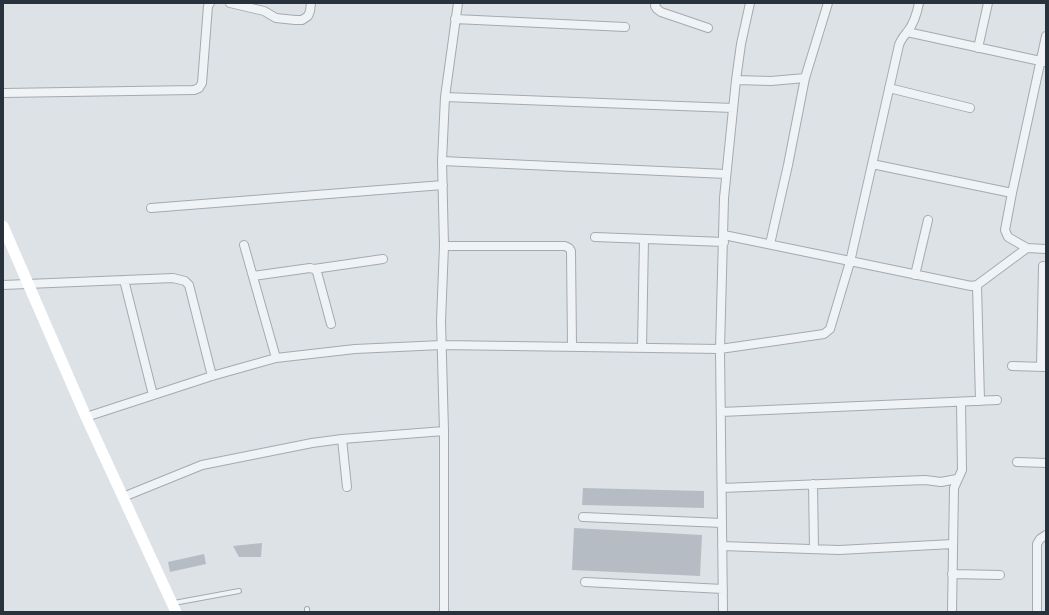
<!DOCTYPE html>
<html>
<head>
<meta charset="utf-8">
<style>
  body { margin:0 }
  #map { position:relative; width:1049px; height:615px; overflow:hidden; background:#dde2e7; font-family:Quicksand,sans-serif }
  canvas { display:block }
  .frame { position:absolute; inset:0; border:4px solid #27323d; pointer-events:none }
</style>
</head>
<body>
<div id="map">
<canvas width="1049" height="615"></canvas>
<div class="frame"></div>
</div>
<script>
const c = document.querySelector('canvas').getContext('2d');
c.lineJoin = 'round';
function fill(path, color) { c.fillStyle = color; c.fill(path, 'evenodd'); }
function strokePath(path, color, width, dash) { c.strokeStyle = color; c.lineWidth = width; c.lineCap = dash ? 'butt' : 'round'; c.setLineDash(dash || []); c.stroke(path); }
const building = new Path2D(`
  M583,488L704,491V508L582,505Z
  M574,528L702,535L700,576L572,570Z
  M262,543L261,557H239L233,546Z
  M204,554L206,564L170,572L168,562Z`);
const lane = new Path2D(`
  M174,603L239,591
  M307,609V612`);
const street = new Path2D(`
  M230,3L264,11L276,18L295,20H302L308,16L310,11L311,3
  M656,3L655,6L657,9L661,12L708,28
  M455,19L625,27
  M907,32L1045,62
  M1046,36L1012,193L1005,230L1008,237L1027,248L1046,249
  M978,48L988,3
  M736,80L771,81L805,78
  M889,88L970,108
  M3,93L194,90L199,88L202,83L208,6L210,3
  M445,97L733,108
  M442,161L726,174
  M872,164L1012,193
  M151,208L443,185
  M724,235L971,286L977,285L1027,248
  M595,237L724,242
  M770,244L788,165L805,78L828,3
  M244,245L276,358
  M444,246H565L569,248L571,251L572,346
  M314,269L383,259
  M915,275L928,220
  M253,276L310,268L314,269L317,272L331,324
  M124,280L153,395
  M3,285L173,278L185,281L189,285L212,376
  M977,285L980,401
  M642,347L644,239
  M1012,366L1045,367
  M1041,367L1043,266
  M721,412L997,400
  M86,417L212,376L276,358L355,349L442,345L720,349L824,334L830,329L850,262L899,45C901,39 904,36 908,31C914,23 917,13 919,3
  M342,439L347,487
  M1017,462L1046,463
  M813,484L814,549
  M722,488L925,480L941,482L957,479
  M123,497L202,465L312,443L342,439L444,431
  M583,517L722,523
  M722,546L839,550L953,544
  M952,574L1000,575
  M585,582L723,589
  M444,612V431L441,321L444,246L442,161L445,97L458,3
  M723,612L720,349L724,198L736,80L741,44L750,3
  M952,612L954,488L962,470L961,402
  M1037,612V544L1040,539L1046,535`);
const secondary = new Path2D(`
  M3,226L86,417L176,612`);
fill(building, '#b5bcc4');
strokePath(lane, '#a3aab1', 6);
strokePath(street, '#a3aab1', 10);
strokePath(lane, '#f0f3f5', 4);
strokePath(street, '#f0f3f5', 8);
strokePath(secondary, '#fff', 11);
</script>
</body>
</html>
